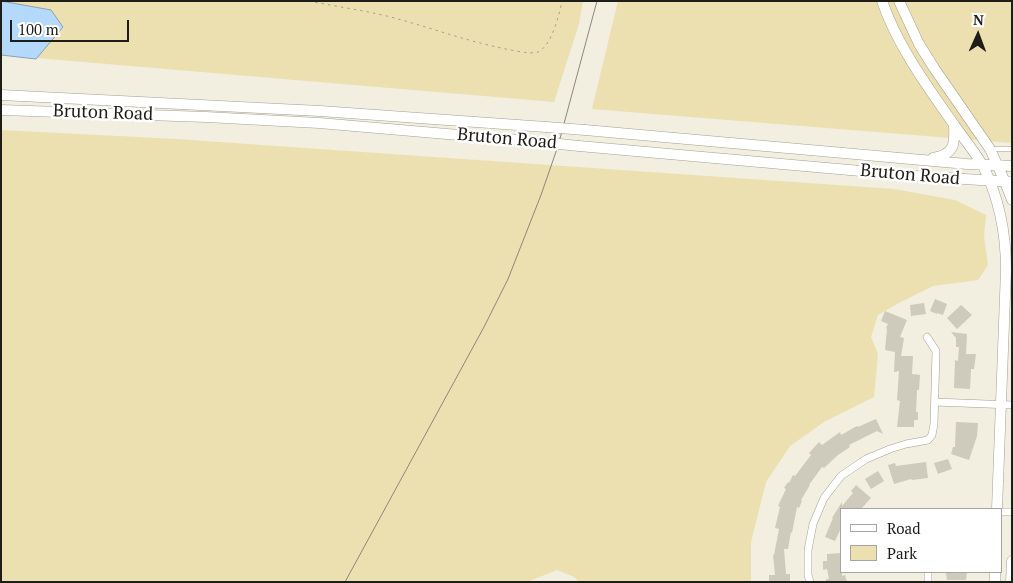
<!DOCTYPE html>
<html>
<head>
<meta charset="utf-8">
<style>
  body { margin:0 }
  #map { position:relative; width:1013px; height:583px; overflow:hidden; background:#f2eee0; font-family:"PT Serif",serif }
  canvas { display:block }
  .frame { position:absolute; inset:0; border:2px solid #1f1d18; pointer-events:none }
  .legend { position:absolute; left:840px; top:508px; width:162px; height:65px; box-sizing:border-box; background:#fff; border:1px solid #a5a5a3; margin:0; padding:6px 9px; list-style:none; font-size:15px; color:#1f1d18 }
  .legend li { display:flex; align-items:center; gap:10px; height:25px }
  .legend b { width:25px; border:1px solid #a5a5a3 }
  .north { position:absolute; left:953px; top:10px; width:50px; height:50px; -webkit-text-stroke:4px #fff; paint-order:stroke; rotate:2deg; font-size:14px; font-weight:700; line-height:20px; text-align:center; color:#1f1d18 }
  .north::after { content:''; display:block; margin:auto; width:18px; height:22px; background:#1f1d18; clip-path:polygon(50% 0,100% 100%,50% 72%,0 100%) }
  .scale { position:absolute; left:10px; top:20px; width:119px; height:22px; box-sizing:border-box; border:2px solid #1f1d18; border-top:0; padding-left:6px; font-size:15px; line-height:18px; white-space:nowrap; color:#1f1d18; -webkit-text-stroke:4px #fff; paint-order:stroke }
</style>
</head>
<body>
<div id="map">
<canvas width="1013" height="583"></canvas>
<div class="frame"></div>
<ul class="legend">
<li><b style="height:6px;background:#fff"></b>Road</li>
<li><b style="height:14px;background:#ece0b0"></b>Park</li>
</ul>
<div class="north">N</div>
<div class="scale">100 m</div>
</div>
<script>
const c = document.querySelector('canvas').getContext('2d');
c.lineJoin = 'round';
function fill(path, color) { c.fillStyle = color; c.fill(path, 'evenodd'); }
function strokePath(path, color, width, dash) { c.strokeStyle = color; c.lineWidth = width; c.lineCap = dash ? 'butt' : 'round'; c.setLineDash(dash || []); c.stroke(path); }
function drawText(font, color, halo, rows, align = 'center') {
  c.font = font + ' "PT Serif",serif'; c.lineWidth = 5; c.setLineDash([]); c.textBaseline = 'middle'; c.strokeStyle = halo; c.fillStyle = color; for (const [text, x, y, turn = 0] of rows) {
    c.save(); c.translate(x, y); c.rotate((+turn || 0) * Math.PI / 180); c.textAlign = isNaN(turn) ? turn : align; if (halo) c.strokeText(text, 0, 0); c.fillText(text, 0, 0); c.restore();
  }
}
const green = new Path2D(`
  M1,1H583L579,24L554,102L1,55Z
  M618,1H1012V143L592,109Z
  M1,130L176,139L894,189L955,200L986,215L984,236L988,265L978,280L933,286L897,304L878,315L871,337L878,354L874,397L824,422L790,446L766,482L751,542V582H579L574,577L557,570L527,582H1Z`);
const water = new Path2D(`
  M1,1L51,10L63,27L36,59L1,55Z`);
const building = new Path2D(`
  M935,299L947,304L943,315L937,313V314L930,311Z
  M924,303L926,314L911,316L910,305Z
  M961,305L972,315L957,329L947,318Z
  M885,311L907,320L900,337L904,338L901,356H913L912,374L920,375L919,390H917L916,412H918V420H914V427H897L900,401L897,400L899,371L894,372L895,352L885,350L887,329L886,328L888,324L881,321Z
  M951,332L967,334L966,354H976L974,369H971L970,389L954,388L955,360L958,361L959,347H956V338Z
  M876,419L883,434L877,431L849,445L850,447L838,455L824,468L822,467L809,485H810L801,500L802,501L799,508L797,507L792,533L791,532L788,549H784L786,574H790V582H769V575H775L773,555H774L779,529L775,528L780,507L778,506L786,489L784,488L788,482L789,483L793,475L795,476L811,455L809,453L819,442L822,445L840,432L841,435L857,426L858,427Z
  M956,422L978,423L977,436L969,460L951,454L953,447H955Z
  M948,459L952,469L938,474L934,463Z
  M926,462L928,478L912,480L911,479L894,484L888,465L895,463L896,466Z
  M878,471L884,481L871,489L865,479Z
  M856,485L871,498L861,509H842V526L835,541L825,537L833,518H832L842,502V506L853,493L851,491Z
  M842,553V576L845,575L847,582H826V579H829L827,569L823,570V561H827V554Z
  M950,572H967L966,580H947L946,573H950Z`);
const path = new Path2D(`
  M309,1C338,7 370,11 398,19C431,28 464,40 497,47C505,49 532,55 538,52C552,45 559,15 562,1`);
const service = new Path2D(`
  M992,149H1012`);
const minor = new Path2D(`
  M935,402L1012,405
  M1002,512H1012
  M810,582L808,575V550L813,524L824,498L841,476L866,459L890,449L906,444L928,440L932,435L934,424L936,351L927,337
  M928,582V572`);
const secondary = new Path2D(`
  M882,1C898,47 927,86 955,126C964,139 975,152 983,166C999,198 1006,235 1006,270L997,509
  M899,1L919,44L934,68L990,149L1005,182L1012,200
  M1,95L320,111L546,127
  M1,110L206,117L319,123L540,142
  M585,130L967,164L1012,166
  M579,146L917,176L1012,182
  M933,158C955,154 955,144 954,125
  M995,582V572
  M1011,582L1012,561`);
const tram = new Path2D(`
  M345,582L484,327L508,279L541,195L558,146L597,1`);
const secondaryBridge = new Path2D(`
  M546,127L585,130
  M540,142L579,146`);
const streetNames = [
  ["Bruton Road",103,113,2],
  ["Bruton Road",507,139,5],
  ["Bruton Road",910,175,5]
];
fill(green, '#ece0b0');
fill(water, '#b5d9fb');
strokePath(water, '#88a1b7', 1);
fill(building, '#cecabc');
strokePath(service, '#a3a092', 5);
strokePath(minor, '#a3a092', 8);
strokePath(secondary, '#a3a092', 11);
strokePath(path, '#a4a196', 1, [2.5, 4]);
strokePath(service, '#fff', 4);
strokePath(minor, '#fff', 7);
strokePath(secondary, '#fff', 10);
strokePath(tram, '#8b877e', 1);
strokePath(secondaryBridge, '#a3a092', 11, []);
strokePath(secondaryBridge, '#fff', 10);
drawText('18px', '#1f1d18', '#fff', streetNames);
</script>
</body>
</html>
